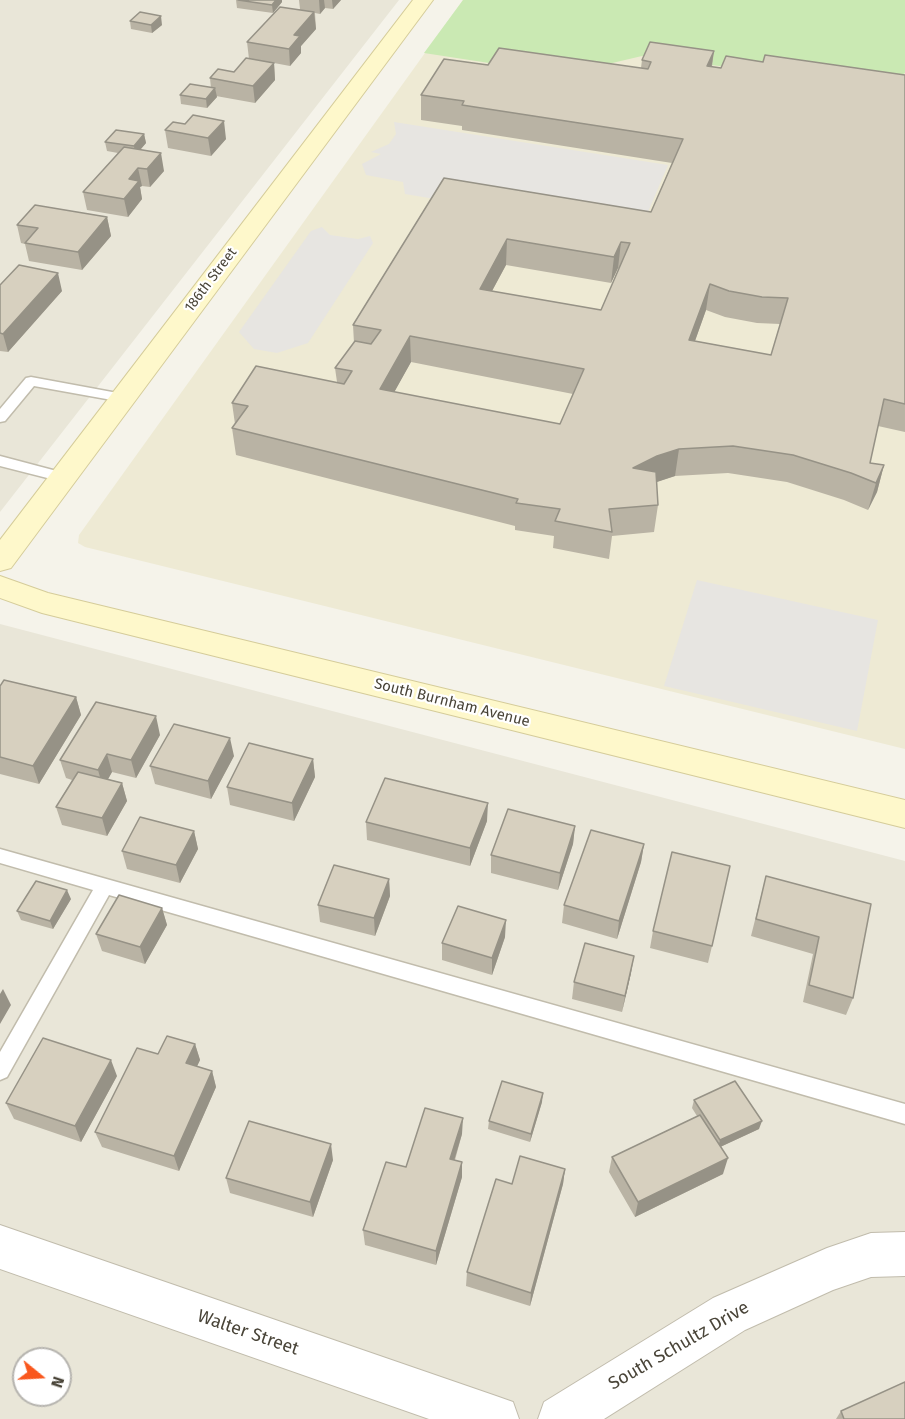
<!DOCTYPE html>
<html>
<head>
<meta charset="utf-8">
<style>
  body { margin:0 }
  #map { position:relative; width:905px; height:1419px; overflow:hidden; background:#f5f3ea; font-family:"Fira Sans",sans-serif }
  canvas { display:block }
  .north { position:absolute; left:12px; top:1347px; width:60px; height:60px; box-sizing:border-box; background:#fff; border:2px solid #b6b4af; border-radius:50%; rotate:108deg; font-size:16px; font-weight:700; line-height:24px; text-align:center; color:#494438 }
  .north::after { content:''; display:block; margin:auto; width:21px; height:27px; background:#f9571d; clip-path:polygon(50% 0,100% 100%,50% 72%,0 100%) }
</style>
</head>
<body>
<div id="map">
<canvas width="905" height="1419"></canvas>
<div class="north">N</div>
</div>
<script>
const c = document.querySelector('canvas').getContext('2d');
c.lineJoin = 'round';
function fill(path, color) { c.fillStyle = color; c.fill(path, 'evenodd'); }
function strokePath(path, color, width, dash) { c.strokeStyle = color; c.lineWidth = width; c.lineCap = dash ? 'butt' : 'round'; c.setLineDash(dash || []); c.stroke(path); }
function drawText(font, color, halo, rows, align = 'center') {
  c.font = font + ' "Fira Sans",sans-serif'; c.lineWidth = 4.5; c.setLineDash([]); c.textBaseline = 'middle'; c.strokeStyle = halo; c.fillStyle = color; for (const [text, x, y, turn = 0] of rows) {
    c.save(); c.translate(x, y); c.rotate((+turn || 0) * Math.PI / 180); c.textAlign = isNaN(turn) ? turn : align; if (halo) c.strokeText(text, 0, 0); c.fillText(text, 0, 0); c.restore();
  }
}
const residential = new Path2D(`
  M0,0H399L0,512Z
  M0,624L905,861V1419H0ZM24,1359H60V1395H24Z`);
const education = new Path2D(`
  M463,0H905V749L85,547L78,543L79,535Z`);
const green = new Path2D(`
  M463,0H905V73L900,76L750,70L642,56L574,72L541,71L424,53Z`);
const parking = new Path2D(`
  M394,122L668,165L639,233L405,194L403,182L366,175L362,164L381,154L371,152L389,144L396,134Z
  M322,227L330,235L358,239L370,236L373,243L308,343L277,353L254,349L239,332L311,231Z
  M697,580L878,620L857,731L664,686Z`);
const lane = new Path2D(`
  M31,377L123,394L130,398L123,402L34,386L5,421L0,422V409L26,378Z
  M0,456L68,474L70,477L63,482L0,466Z
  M0,849L905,1104V1124L109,895L7,1077L0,1080V1052L93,890L0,863Z`);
const street = new Path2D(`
  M0,1225L496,1396L513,1402L519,1419H429L0,1269Z
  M905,1232V1276L871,1277L833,1290L745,1330L604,1419H538L544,1402L713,1298L827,1248L871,1233Z`);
const secondary = new Path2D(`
  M413,0H433L11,568L0,571V540Z
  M0,576L48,593L905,800V828L42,613L0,598Z`);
const wall = new Path2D(`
  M236,0H282V2L273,13L237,8Z
  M299,0H341L333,9L325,8L320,14L315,13L316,29L301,46V53L290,66L274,63L275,80L255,103L216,96L217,97L207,108L181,104L180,95L211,88L210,78L234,72L249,59L247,42L300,9Z
  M130,21L162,25L152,33L131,29Z
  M714,51L712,67L721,68L763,62L905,75V432L878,426L870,463L884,465L877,492L868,510L844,500L787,482L728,473L675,476L656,482L658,505L654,532L612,536L609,559L553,548L554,536L515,530V526L236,455L232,428L235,424L232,403L337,382L335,368L354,343L353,325L444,178L651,212L672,163L462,130V126L421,120V95L488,65L641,68L642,60ZM506,265L611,283L618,268H619L601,310L492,291ZM706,310L725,317L757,323L780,324L771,355L695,341ZM411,362L573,394L560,424L394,392Z
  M165,130L226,139L211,156L168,148Z
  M144,134L146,143L140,150L164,171L150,187L142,186L140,187L142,199L128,217L87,210L83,192L118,153L107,151L105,142Z
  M107,217L111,236L82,270L29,261L25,244L21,243L17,225Z
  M0,285L62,291L8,352L0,351Z
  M0,686L76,697L81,715L39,784L0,774Z
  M160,735L136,778L112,772L108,779L122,783L127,801L107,836L62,825L56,807L72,780L66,778L60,760Z
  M234,756L211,799L155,784L150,766Z
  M313,759L315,777L294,821L230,805L227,787Z
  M487,821L470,866L367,840L366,822Z
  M575,826L573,844L558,890L491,873V855Z
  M194,831L198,849L180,883L127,869L122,851Z
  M644,844L641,862L617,939L562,923L564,905Z
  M766,876L871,904L853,998L846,1015L803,1002L813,954L751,936Z
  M389,879L390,896L375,936L320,922L318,905Z
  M71,899L53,929L21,920L17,911Z
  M162,908L167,925L145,964L102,951L96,934Z
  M653,931L712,946L708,963L650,948Z
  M505,937L492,975L442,960V943Z
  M631,973L622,1012L572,999L574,982Z
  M195,1044L200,1060L197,1066L212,1071L216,1087L179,1171L102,1147L95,1132L158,1054Z
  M117,1076L81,1142L14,1119L6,1103Z
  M694,1100L759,1129L720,1147L723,1174L635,1217L609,1172L612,1157L697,1116L692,1108Z
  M542,1102L530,1142L488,1129L489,1121Z
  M462,1134L455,1160L462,1162V1177L436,1265L365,1245L363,1230L406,1167Z
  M333,1160L313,1217L230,1193L226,1178Z
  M565,1169L563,1184L530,1306L466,1286L467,1272L512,1184Z
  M841,1411L905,1419H836Z`);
const shadedWall = new Path2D(`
  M276,0H282V2L273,13L272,5Z
  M319,0H324L325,8L320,14Z
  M332,0H341L333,9Z
  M314,12L316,29L301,46V53L290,66L289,49L294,35Z
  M161,16L162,25L152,33L151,25Z
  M714,51L710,76L707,66Z
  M274,63L275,80L255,103L253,86Z
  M215,88L217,97L207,108L206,99Z
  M224,121L226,139L211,156L208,138Z
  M144,134L146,143L135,156L134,146Z
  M161,153L164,171L150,187L147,169Z
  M138,168L142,186L140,187L142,199L128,217L124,199L129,179Z
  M107,217L111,236L82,270L78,252Z
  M507,239L506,265L479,315L480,289Z
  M621,242L618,268L611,283L614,257Z
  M58,273L62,291L8,352L3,334Z
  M710,284L706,310L686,366L689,340Z
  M410,336L411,362L381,416L380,389Z
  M679,449L675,476L654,483L633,468L657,456Z
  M884,465L877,492L868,510L876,483Z
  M76,697L81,715L39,784L33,766Z
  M156,716L160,735L136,778L131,760Z
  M230,738L234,756L211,799L208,781Z
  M107,754L112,772L103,788L98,770Z
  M313,759L315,777L294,821L292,803Z
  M122,783L127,801L107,836L102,818Z
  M488,803L487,821L470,866V848Z
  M575,826L573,844L558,890L560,873Z
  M194,831L198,849L180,883L176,865Z
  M644,844L641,862L617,939L619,921Z
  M389,879L390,896L375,936L374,918Z
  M67,890L71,899L53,929L50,921Z
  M162,908L167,925L145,964L140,947Z
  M506,920L505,937L492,975V958Z
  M634,956L631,973L622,1012L625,996Z
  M3,989L11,1005L0,1024V994Z
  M195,1044L200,1060L191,1079L186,1063Z
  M111,1060L117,1076L81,1142L75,1126Z
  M212,1071L216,1087L179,1171L174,1156Z
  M543,1093L542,1102L530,1142L531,1134Z
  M463,1118L462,1134L450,1174V1159Z
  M762,1121L759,1129L718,1148L720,1140Z
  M331,1144L333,1160L313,1217L310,1202Z
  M728,1158L723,1174L635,1217L638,1202Z
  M462,1162V1177L436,1265V1251Z
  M565,1169L563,1184L530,1306L531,1293Z`);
const building = new Path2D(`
  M238,0H276L272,5Z
  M280,7L314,12L294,35L300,36L289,49L247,42Z
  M140,12L161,16L151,25L130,21Z
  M650,42L714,51L707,66L721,68L726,56L763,62L765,55L905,75V404L884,399L870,463L884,465L876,483L851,473L793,455L733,446L679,449L657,456L633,468L656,472L658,505L609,509L612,532L555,521L560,509L516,503L518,499L232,428L248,406L232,403L256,366L344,384L352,371L335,368L355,341L371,344L381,330L353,325L444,178L651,212L683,139L462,105L464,101L421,95L444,59L488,65L499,48L648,69L651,62L642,60ZM507,239L614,257L621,242L630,243L601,310L480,289ZM710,284L729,291L762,297L788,298L771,355L689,340ZM410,336L584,369L560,424L380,389Z
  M246,58L274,63L253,86L210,78L218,69L234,72Z
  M190,84L215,88L206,99L180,95Z
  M193,115L224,121L208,138L165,130L173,122L185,124Z
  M116,130L144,134L134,146L105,142Z
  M124,147L161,153L147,169L138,168L129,179L139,181L124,199L83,192Z
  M35,205L107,217L78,252L25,243L38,228L17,225Z
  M19,265L58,273L3,334L0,333V285Z
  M4,680L76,697L33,766L0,757V686Z
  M96,702L156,716L131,760L107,754L98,770L60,760Z
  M174,724L230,738L208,781L150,766Z
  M249,743L313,759L292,803L227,787Z
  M78,772L122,783L102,818L56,807Z
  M385,778L488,803L470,848L366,822Z
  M508,809L575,826L560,873L491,855Z
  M140,817L194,831L176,865L122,851Z
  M591,830L644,844L619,921L564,905Z
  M672,852L730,866L712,946L653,931Z
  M334,865L389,879L374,918L318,905Z
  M766,876L871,904L853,998L809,985L819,937L756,919Z
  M36,881L67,890L50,921L17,911Z
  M119,895L162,908L140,947L96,934Z
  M458,906L506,920L492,958L442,943Z
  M585,943L634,956L625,996L574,982Z
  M167,1036L195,1044L186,1063L212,1071L174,1156L95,1132L137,1048L158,1054Z
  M43,1038L111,1060L75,1126L6,1103Z
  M502,1081L543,1093L531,1134L489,1121Z
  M735,1081L762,1121L720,1140L694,1100Z
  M425,1108L463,1118L450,1159L462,1162L436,1251L363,1230L386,1162L406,1167Z
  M700,1115L728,1158L638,1202L612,1157Z
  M249,1121L331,1144L310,1202L226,1178Z
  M520,1156L565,1169L531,1293L467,1272L496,1179L512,1184Z
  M905,1382V1419H844L841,1411Z`);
const farStreetnames = [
  ["186th Street",211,280,-53]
];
const streetNames = [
  ["South Burnham Avenue",452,703,14]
];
const nearStreetnames = [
  ["Walter Street",248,1333,19],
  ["South Schultz Drive",679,1346,-30]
];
fill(residential, '#e9e6d8');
fill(education, '#eeead4');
fill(green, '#cae9b3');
fill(parking, '#e7e5e1');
strokePath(lane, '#c1bcac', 3);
strokePath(street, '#c1bcac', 2);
strokePath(secondary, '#d5cc9a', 2);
fill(lane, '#fff');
fill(street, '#fff');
fill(secondary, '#fef8cb');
fill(wall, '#b9b3a4');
fill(shadedWall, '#969286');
fill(building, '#d7d0bf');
strokePath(building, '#969286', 1.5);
drawText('14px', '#494438', '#fff', farStreetnames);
drawText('15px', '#494438', '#fff', streetNames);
drawText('18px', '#494438', '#fff', nearStreetnames);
</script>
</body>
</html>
